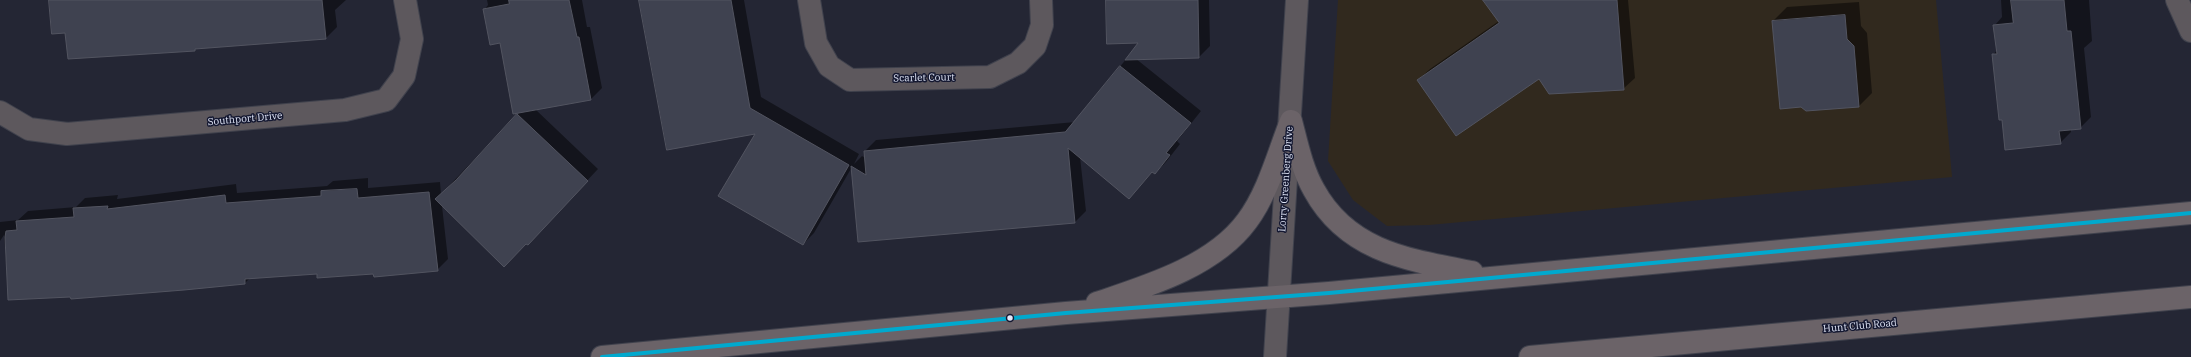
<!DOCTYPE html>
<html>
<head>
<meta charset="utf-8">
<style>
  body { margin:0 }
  canvas { display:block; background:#242634 }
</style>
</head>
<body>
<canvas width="2191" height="357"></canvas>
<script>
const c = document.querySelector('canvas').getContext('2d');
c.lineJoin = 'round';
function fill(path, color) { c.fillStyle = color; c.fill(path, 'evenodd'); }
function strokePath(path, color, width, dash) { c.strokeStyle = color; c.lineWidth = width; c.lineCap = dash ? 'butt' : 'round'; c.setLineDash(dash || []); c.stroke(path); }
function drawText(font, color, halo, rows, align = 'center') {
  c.font = font + ' "IBM Plex Serif",serif'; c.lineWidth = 3; c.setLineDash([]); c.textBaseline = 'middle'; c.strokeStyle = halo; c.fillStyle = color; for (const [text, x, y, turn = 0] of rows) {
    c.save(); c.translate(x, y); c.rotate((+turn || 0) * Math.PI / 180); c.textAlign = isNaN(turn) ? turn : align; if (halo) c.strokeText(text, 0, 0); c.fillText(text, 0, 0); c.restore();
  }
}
const commercial = new Path2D(`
  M1338,0H1936L1952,177L1429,225L1387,226L1353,200L1328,161Z`);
const shadow = new Path2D(`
  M50,0H346L335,10L337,27L326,38L196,48L194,50Z
  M487,0H582L587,27H590L602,88L591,99L535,109L598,169L538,233L442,206L448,259L437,270L374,273H318L250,278L245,283L9,299L4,235L0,241V222L18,220L28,211L76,207L85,198L118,195L117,199L236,184L237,193L327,186L333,181L368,178V188L440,182L441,194L520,112L500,42L484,10L488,5Z
  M641,0H744L761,97L859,154L854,164L862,156L865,158V151L876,140L1075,122L1140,42L1107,0H1209L1210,46L1199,57L1135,58L1201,111L1177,141L1180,144L1166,162L1155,173L1153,171L1129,198L1080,157L1086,211L1075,222L859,241L852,167L814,233L803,244L756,133Z
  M1489,0H1628L1635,78L1623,89L1539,78L1418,80L1430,69L1499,21Z
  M2001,0H2089L2092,41L2084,48L2091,117L2080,128L2071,129V132L2060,143L2003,119L1993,55L1997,50L1995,25L2002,17Z
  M1859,2L1861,26L1867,33L1872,93L1859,106L1773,21L1787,7Z`);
const building = new Path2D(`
  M49,0H322L326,39L195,49V51L68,59L65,33L52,34Z
  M509,0H569L577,37H579L591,100L513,114L500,43L490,45L483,9L509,4Z
  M639,0H731L750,108L849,165L803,245L718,196L755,134L667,150Z
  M1106,0H1198L1199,58L1125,60L1138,43L1107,44Z
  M1483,0H1617L1624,90L1549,94L1539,79L1456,136L1417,80L1499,23Z
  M2011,0H2064L2067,31H2071L2081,129L2059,131L2061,144L2005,150L2002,120H1999L1992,54H1997L1993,25L2013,23Z
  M1845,15L1847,39L1854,46L1859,107L1806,111L1801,107L1780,109L1772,21Z
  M1120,66L1191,123L1166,153L1170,155L1155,174L1152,172L1129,199L1068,148L1075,223L858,242L851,166L866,175L864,151L1065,132Z
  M517,114L588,181L528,245L526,244L504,267L435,199L456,180Z
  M357,189L358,198L429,192L438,271L374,277L373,274L317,278V274L245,279V284L184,290L71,299L70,297L8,300L5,237L6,231L17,230L16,221L74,217L73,208L108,206L107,209L225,195L226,203L321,196V191Z`);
const minor = new Path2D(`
  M809,0L816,43L829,66L850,80L990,77L1018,63L1035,46L1042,25L1041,0
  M2177,0L2191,31
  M0,112L29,129L67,134L345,110L386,100L404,76L412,39L405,0
  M1275,357L1297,0`);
const major = new Path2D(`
  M1291,121C1297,144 1302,169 1314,190C1348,252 1409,260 1472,272
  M1097,303C1148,286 1214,266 1247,221C1268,193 1278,154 1291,121
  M602,357L1066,313L1329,293L2191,213
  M1530,357L2191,297`);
const bus1 = new Path2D(`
  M602,357L1066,313L1329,293L2191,213`);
const markers = [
  [1010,318,3.5,"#e0e5f6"]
];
const streetNames = [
  ["Scarlet Court",924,78,-1],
  ["Southport Drive",245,119,-5],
  ["Lorry Greenberg Drive",1286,179,-86],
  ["Hunt Club Road",1860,326,-5]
];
fill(commercial, '#31291e');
fill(shadow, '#0007');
fill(building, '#3f4250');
strokePath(building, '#525460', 1);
strokePath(minor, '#40424d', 24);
strokePath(major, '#40424d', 24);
strokePath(minor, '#5d585d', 22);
strokePath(major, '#6b6368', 22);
strokePath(bus1, '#00a9ce', 4);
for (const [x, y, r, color] of markers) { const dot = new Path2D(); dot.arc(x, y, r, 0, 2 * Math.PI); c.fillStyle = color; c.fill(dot); strokePath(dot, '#141831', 1.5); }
drawText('10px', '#e0e5f6', '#141831', streetNames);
</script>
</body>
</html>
